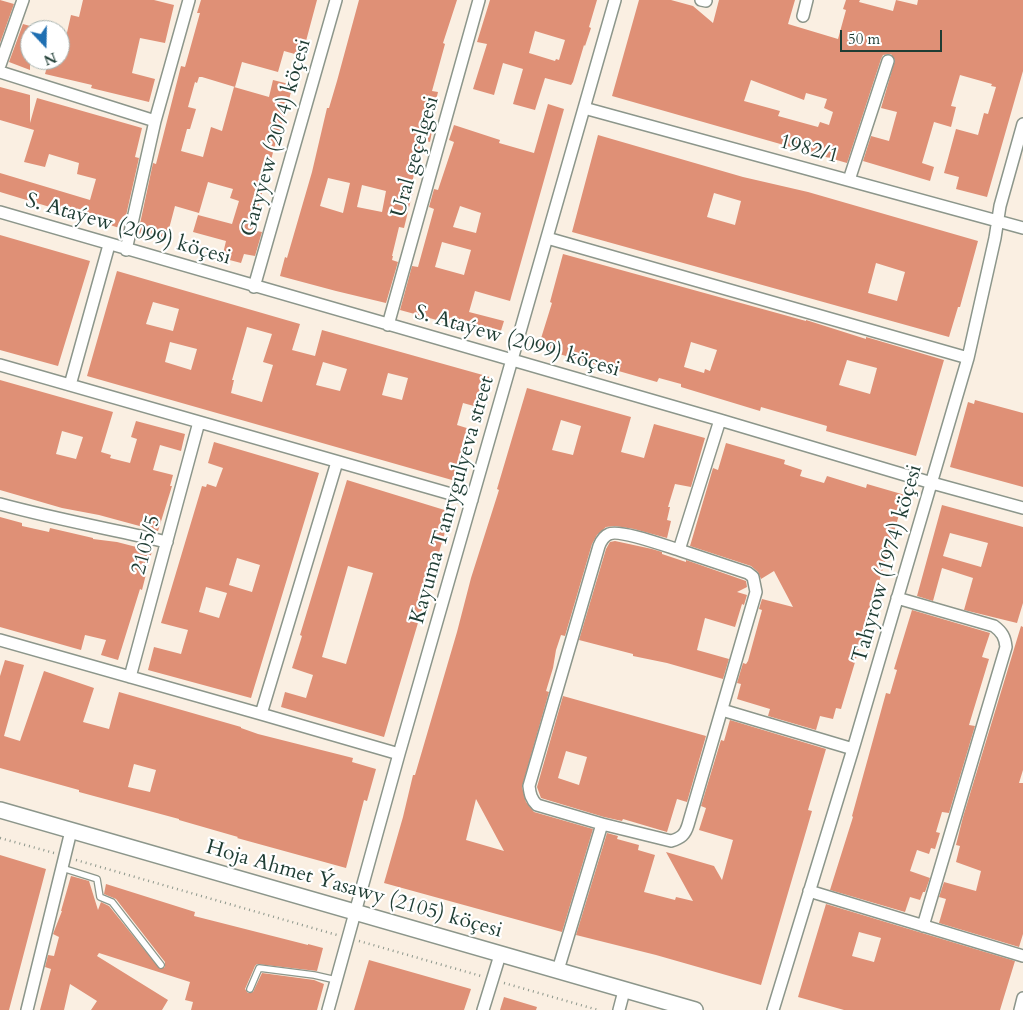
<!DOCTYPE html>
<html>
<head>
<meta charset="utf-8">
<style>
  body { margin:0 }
  #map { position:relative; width:1023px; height:1010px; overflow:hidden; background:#faefe2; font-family:Cardo,serif }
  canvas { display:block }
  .north { position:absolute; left:20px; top:20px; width:50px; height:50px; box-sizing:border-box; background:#fff; border:1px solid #a5b1ae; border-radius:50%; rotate:159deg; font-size:14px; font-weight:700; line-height:20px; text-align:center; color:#1f3d34 }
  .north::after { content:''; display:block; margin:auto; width:18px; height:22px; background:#1f6fb2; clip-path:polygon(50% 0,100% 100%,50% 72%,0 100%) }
  .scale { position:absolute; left:840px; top:30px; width:102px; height:22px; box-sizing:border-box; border:2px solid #1f3d34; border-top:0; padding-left:6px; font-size:15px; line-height:18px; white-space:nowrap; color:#1f3d34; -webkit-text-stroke:4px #fff; paint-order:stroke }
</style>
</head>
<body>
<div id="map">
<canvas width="1023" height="1010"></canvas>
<div class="north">N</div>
<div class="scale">50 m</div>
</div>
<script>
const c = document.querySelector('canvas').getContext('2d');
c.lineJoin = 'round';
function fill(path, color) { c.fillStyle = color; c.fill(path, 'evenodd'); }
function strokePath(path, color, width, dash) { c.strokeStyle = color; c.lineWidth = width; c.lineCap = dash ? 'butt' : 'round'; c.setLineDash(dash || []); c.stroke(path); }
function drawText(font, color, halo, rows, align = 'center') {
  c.font = font + ' Cardo,serif'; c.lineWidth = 4.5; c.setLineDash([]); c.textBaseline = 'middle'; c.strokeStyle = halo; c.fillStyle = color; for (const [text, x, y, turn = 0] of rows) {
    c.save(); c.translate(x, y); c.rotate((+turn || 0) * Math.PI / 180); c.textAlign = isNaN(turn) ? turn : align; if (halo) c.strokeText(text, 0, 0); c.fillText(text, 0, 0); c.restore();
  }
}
const building = new Path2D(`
  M0,0L14,4L0,43Z
  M83,0H154L174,5L165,43L140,38L132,73L155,79L149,102L91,88L92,85L45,74L49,60H60V35L66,37L71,15L79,17Z
  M201,0H317L302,56L284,51L278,72L242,62L235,87L202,77H199L197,83L195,82L188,107L196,109L190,129H187L181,151L203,157L211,127L222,131L234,87L269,97L273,80L293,85L279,135L278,134L252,230L262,232L255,256L244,254L241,263L222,258L226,241L193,232L198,215L232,224L239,201L230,198L233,189L208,182L199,213L175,206L166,240L138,233L153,163L156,164L181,66L185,67L200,13H197Z
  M359,0H457L443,43L445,44L432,91L438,92L429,130L432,131L430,142L422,140L412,183H415L404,228L399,227L392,256H393L392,260L398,262L386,303L336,291L280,276L285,257L287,258L312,172L327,108H329L337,81ZM328,178L350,183L343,213L320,206ZM362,185L386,191L382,212L357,207Z
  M490,0H597L589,27L591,28L585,46L584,45L573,82L571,85L545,78L535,110L513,104L523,69L503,63L494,95L473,89L487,44L477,42ZM535,31L565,40L559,60L556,59L555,61L529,53Z
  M639,0H671L693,6L713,23L719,0H795L788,24L838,39L846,10L843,9L846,0H860L859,2L893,11L896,0L917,5L918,0H1023V71L987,197L956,189L959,177L944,173L956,129L978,135L984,113L988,114L996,87L991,86L992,84L960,75L951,106L956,107L951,127L934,122L922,163L934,167L930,181L863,161L871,136L889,141L897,112L881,108L895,60L891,54L883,55L881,59L847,163L612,96ZM751,80L804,100L806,93L827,99L824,108L833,112L829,125L820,122L818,127L778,116L780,111L744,101Z
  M23,24L30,26V70L9,62Z
  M0,87L30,95V123L37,98L142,128L135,157L139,158L123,229L0,192V173L90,200L96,179L77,174L79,163L49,154L45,167L24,162L34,130L0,120Z
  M548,104L564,109L510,301L475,291L469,312L504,321L499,337L400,310L412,266L418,267L434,209L429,207L434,189L438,190L454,142L449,140L454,125L500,140L499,143L534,153ZM460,206L481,213L476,233L453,227ZM442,242L471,250L464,275L435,267Z
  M598,135L743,177L808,192L978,241L960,307H958L949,337L572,232ZM714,193L741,201L735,225L707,217ZM876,263L905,272L897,301L868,293Z
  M0,235L90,261L58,366L0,350Z
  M563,254L806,321V320L866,339V337L944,360L916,456L826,431L827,426L761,407L760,411L681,387V384L659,378L657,382L538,348L552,303L550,302ZM691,342L717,350L710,371L705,369L704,373L684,367ZM847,360L877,368L870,394L839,385Z
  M117,271L300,324L292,350L315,356L322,330L490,377L481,408L463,403L457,425L473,430L459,482L87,376ZM153,302L179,309L173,331L146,324ZM247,327L272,334L263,362L273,365L262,402L231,393L234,380H232ZM170,342L197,349L191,370L165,362ZM323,362L347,369L340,391L316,385ZM388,373L408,378L402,400L382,395Z
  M0,380L113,412L101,452L111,455L110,458L130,463L137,439L131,437L136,421L185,434L181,451L160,445L153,470L173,475L170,486H172L158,531L99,515L62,508L0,490ZM62,431L83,437L76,459L56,454Z
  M527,388L631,417L621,452L644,458L654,424L705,438L691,487L675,484L668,507H670L667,520L671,521L667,538L634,529L615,526L606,527L597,535L592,544L565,636L561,635L556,650L553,668L546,691L549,692L522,787L526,802L534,812L593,829L562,932L384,883L403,817L413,775H415L457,632L471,578L499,490L497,489ZM561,420L581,426L573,455L552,450ZM476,799L504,851L466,840Z
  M975,400L1023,413V487L950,467L968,402L974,404Z
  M214,442L319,473L251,698L148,670L154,647L181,654L188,630L161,623L202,486L206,487L207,484L216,487L223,468L208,463ZM237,558L260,565L252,592L229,585ZM206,587L227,593L219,618L199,612Z
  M726,443L785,460L784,464L802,470L800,476L824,483L827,476L866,488L867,484L905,495L841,709L836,708L833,719L820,716L816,730L768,716L770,709L737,699L741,684L737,683L743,663L746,664L748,661L762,610L759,609L762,599L793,607L774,571L761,579L758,572L751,566L690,546L713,468L718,470Z
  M347,480L451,512L384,737L281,707L285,692L306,698L313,675L292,668L302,636L300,635ZM348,566L373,573L346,664L322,657Z
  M942,505L1023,527V603L1017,623L964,610L973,578L942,568L933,601L917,596ZM950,533L988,543L981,567L943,556Z
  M0,517L22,523V526L49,532L50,528L93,538V539L117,542L152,551L142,590L140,589L118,660L101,655L106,640L85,635L81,650L0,627Z
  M615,541L652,549L662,552V554L686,562V560L746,581L747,587L737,592L747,595L744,605L742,604L735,627L705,618L697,650L729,659L723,679L667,663L633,656V654L579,640L606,549L610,542Z
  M912,610L990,633L982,657L989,659L969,725L975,726L949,813L942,812L936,832L940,833L935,849L931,848L929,854L917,850L910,871L930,878L925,892H923L920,900L910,897L905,912L830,890L853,817L852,816L886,693L890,694L897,670L894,669Z
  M1021,626L1023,627V770L1019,783H1023V934L1019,947L939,923L946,899L939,897L944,882L976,891L981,871L956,862L960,846L956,845L963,817Z
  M5,660L24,665L4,736L20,741L44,671L94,688L83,722L109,729L119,692L241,727V728L258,734L353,758L352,762L376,769L367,801L364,800L346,868L237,838L238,837L179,820V819L79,792V790L0,768V676ZM134,764L156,770L150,792L128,787Z
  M563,696L706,736L687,802L677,799L667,832L623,819L622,821L604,817L541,798L537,787ZM566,751L587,757L579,785L558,778Z
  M730,720L826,749L808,810L812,811L761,985L656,955L576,935L607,833L618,836L617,839L639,845L638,850L655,855L644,892L675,900L676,897L693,901L666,852L714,866L722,880L733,840L699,830L706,808L701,806L721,740L724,741Z
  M0,855L46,869L9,1010H0Z
  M71,876L89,881L98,910L101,902L109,906L160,969L165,967V962L116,899L104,894L106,884L195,912L194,916L308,945V944L323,948L317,971L257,964L255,966L245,989L248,993L253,992L262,973L314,980L324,984L317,1010H191L193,1002L185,1000L190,982L99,953L97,956L168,1000L162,1010H91L97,1001L70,984L64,1010H40L51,969L45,967L48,955L54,956L59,937L53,934L62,911H61Z
  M826,904L1015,961L1000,1010H844L798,997ZM859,932L881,938L874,962L852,956Z
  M369,960L471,989L464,1010H354Z
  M504,997L537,1007L536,1010H500Z`);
const path = new Path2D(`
  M0,838L54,853
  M76,860L337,935
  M359,941L481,976
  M504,983L598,1010`);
const lane = new Path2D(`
  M62,868L97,879L100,897L112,902L161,965
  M250,989L259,968L314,975L336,980`);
const street = new Path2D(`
  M701,0L706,1
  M803,16L807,0
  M0,65L23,0
  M0,72L155,121
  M584,108L1023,228
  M849,180L888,61
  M0,212L720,420L932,483L1023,508
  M547,238L968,358
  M126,250L155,121L189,0
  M254,287L336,0
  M388,325L479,0
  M0,365L472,500
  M70,385L109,245
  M0,504C55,519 111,529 167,542
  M897,598L994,626C1002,632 1005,637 1006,647L923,926
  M0,640L261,714L399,754
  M130,677L199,422
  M722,710L853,749
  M261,714L337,462
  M602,824L537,805C531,799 530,794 529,786L599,546C601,541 604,536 609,534C619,529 666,546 679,550
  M809,891L1023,956
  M558,970L602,824L671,841C681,838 685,835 688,825L756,592L753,577L748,573L679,550L720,420
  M27,1010L71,831
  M328,1010L399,754L615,0
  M483,1010L500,955
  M619,1010L624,991
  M773,1010L853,749L968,358L995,238L1000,206L1023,124
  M1020,1010L1023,998`);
const secondary = new Path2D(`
  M0,810L695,1010`);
const streetNames = [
  ["Garyýew (2074) köçesi",277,138,-74],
  ["1982/1",809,150,15],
  ["Ural geçelgesi",416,157,-74],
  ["S. Ataýew (2099) köçesi",128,230,16],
  ["S. Ataýew (2099) köçesi",517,342,16],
  ["Kayuma Tanrygulyeva street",453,500,-74],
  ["2105/5",147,545,-75],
  ["Tahyrow (1974) köçesi",888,564,-74],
  ["Hoja Ahmet Ýasawy (2105) köçesi",354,890,16]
];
fill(building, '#df9076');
strokePath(lane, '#8c968b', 8);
strokePath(street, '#8c968b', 14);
strokePath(secondary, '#8c968b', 18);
strokePath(path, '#8c968b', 2.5, [1, 4]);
strokePath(lane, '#fff', 5.5);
strokePath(street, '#fff', 11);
strokePath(secondary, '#fff', 15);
drawText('21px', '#1f3d34', '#fff', streetNames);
</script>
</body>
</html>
